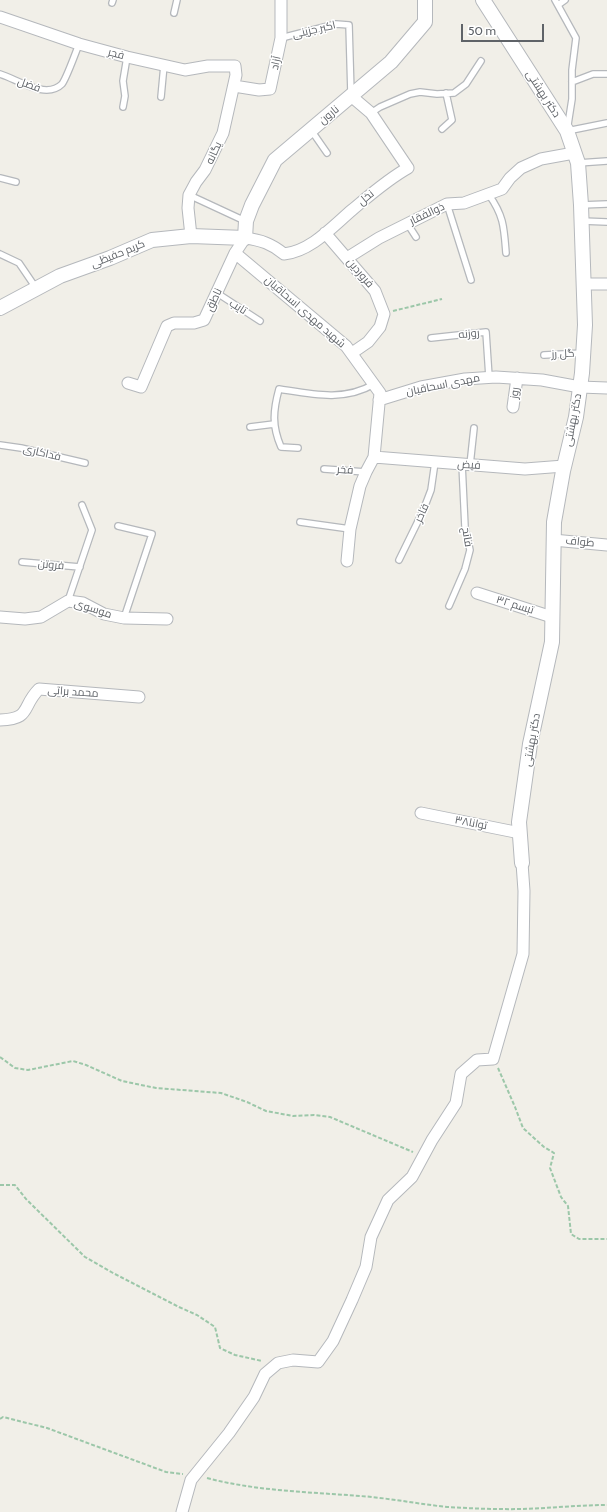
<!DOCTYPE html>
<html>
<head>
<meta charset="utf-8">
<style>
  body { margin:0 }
  #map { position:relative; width:607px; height:1512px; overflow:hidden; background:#f1efe8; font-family:Cabin,sans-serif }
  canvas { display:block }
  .scale { position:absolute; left:461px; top:24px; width:83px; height:18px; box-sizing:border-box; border:2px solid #5f6368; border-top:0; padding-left:5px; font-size:12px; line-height:14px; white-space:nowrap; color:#5f6368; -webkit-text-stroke:3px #fff; paint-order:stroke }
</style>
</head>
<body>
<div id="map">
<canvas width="607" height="1512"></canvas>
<div class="scale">50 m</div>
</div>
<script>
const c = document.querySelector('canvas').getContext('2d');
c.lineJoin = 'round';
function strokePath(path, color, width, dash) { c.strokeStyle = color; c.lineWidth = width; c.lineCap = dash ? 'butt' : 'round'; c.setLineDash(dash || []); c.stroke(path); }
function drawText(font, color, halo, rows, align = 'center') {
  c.font = font + ' Cabin,Cairo,sans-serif'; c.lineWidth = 3; c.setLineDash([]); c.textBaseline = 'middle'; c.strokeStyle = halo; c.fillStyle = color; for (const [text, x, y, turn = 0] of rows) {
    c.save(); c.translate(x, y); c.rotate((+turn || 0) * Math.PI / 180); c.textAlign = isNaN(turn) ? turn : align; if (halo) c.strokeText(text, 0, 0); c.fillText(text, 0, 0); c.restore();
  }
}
const path = new Path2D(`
  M393,311L442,299
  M0,1057L15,1068L28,1070L73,1061L86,1065L122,1081L156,1088L221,1093L247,1102L266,1111L293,1116L314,1115L330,1117L413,1152
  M498,1068L515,1107L523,1128L544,1147L554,1153L550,1168L561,1197L568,1206L571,1234L579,1239H607
  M0,1185H15L26,1199L85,1257L113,1273L179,1307L197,1315L215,1327L220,1348L235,1355L262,1361
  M0,1419L3,1417L47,1428L166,1472L183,1474
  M207,1478C256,1491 309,1492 360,1496C389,1498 418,1504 447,1507C465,1508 483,1509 501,1509C537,1510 572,1505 607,1505`);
const service = new Path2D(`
  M555,0L576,38L572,70V99L567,131L607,123
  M112,3L113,0
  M558,5L565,0
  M174,13L177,0
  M281,38L336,24L349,25L351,94
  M0,74C17,79 46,100 62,84C66,79 76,52 79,44
  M572,82L593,74H607
  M161,97L164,65
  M123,107L125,96L123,81L127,57
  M371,113L380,107L410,94L420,92L437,94L454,93L466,84L481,61
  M442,129L452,120L446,93
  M311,130L327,153
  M578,163L607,161
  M0,178L16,182
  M189,195L245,221
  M489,195C504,216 504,228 506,253
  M447,204L471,280
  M581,205L607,204
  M582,221L607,222
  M407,223L416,237
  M0,254L19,263L36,288
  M217,293L260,321
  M431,338L486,332L489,377
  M544,355L583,353
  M250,427L274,424
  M0,445L21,448L85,463
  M298,448L281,447C272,426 273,411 279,389C311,394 344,402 374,384
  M470,465L474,428
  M324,469L366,472
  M300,522L350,529
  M118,526L152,534L124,618
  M399,560L423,511L431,490L435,462
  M22,562L80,567
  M68,601L92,530L82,505
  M449,606L465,569L470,550L465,527L462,464`);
const minor = new Path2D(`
  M0,17L79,44L127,57L185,70L208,66H235L236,75L223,133L205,170L196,182L189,195L188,208L191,236
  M234,86L259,90L270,89L281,38V0
  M325,233L375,291L384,314L380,327L368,342L352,353
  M235,253L346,346L380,393L374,457L366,472L360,486L350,529L347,561
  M347,258L379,238L447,204L464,203L502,189L510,178L521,168L541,159L574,153
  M584,284H607
  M128,383L141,387L167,326L174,323H194L204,320L235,253L245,238C261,240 272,244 284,254C311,251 332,227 352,210C370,195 388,179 408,168L371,113L351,96
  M379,400L421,387L465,379L496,377L542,380L580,387L607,388
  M513,407L517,378
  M374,457L525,469L564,466
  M553,540L607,545
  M477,593L552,617
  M0,617L25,619L41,617L68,601L83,603L104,614L124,618L167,619
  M0,720C32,719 21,707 39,689L139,697
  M421,813L520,833
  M182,1512L191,1480L229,1433L254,1397L265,1374L278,1363L293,1360L318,1362L333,1341L352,1300L366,1267L371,1237L388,1200L412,1177L432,1140L456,1103L461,1074L477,1060L493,1059L523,954L524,891L522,863`);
const tertiary = new Path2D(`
  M483,0L567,131L578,163L581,205L585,325L582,373L576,417L563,471L554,522L552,642L530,744L519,822L522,863
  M0,308L60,276L110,258L152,240L191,236L245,238L246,221L252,205L275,160L391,62L425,22V0`);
const streetNames = [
  ["اکبر جزینی",314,30,-13],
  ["فجر",116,54,15],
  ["آزاد",276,63,-78],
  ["فضل",29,85,20],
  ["دکتر بهشتی",543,94,57],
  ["نارون",329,115,-40],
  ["یگانه",214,153,-65],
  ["نخل",366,198,-40],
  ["ذوالفقار",427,214,-25],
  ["کریم حفیظی",118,254,-22],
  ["فروردین",360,273,49],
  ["ناطق",214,300,-65],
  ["تایب",238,307,32],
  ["شهید مهدی اسحاقیان",305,312,41],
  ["روزنه",469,334,-6],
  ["گل رز",563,354,-2],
  ["مهدی اسحاقیان",443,385,-11],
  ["روز",515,393,-82],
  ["دکتر بهشتی",573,420,-79],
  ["فداکاری",42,453,13],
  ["فیض",469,465,4],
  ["فخر",345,470,4],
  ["فاخر",422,513,-66],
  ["فاتح",467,537,81],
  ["طواف",580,542,6],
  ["فروتن",51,565,5],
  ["تبسم ۳۲",515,605,17],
  ["موسوی",93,609,18],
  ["محمد براتی",73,692,4],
  ["دکتر بهشتی",532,740,-80],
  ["توانا۳۸",471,823,11]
];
strokePath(service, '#b5b8bc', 8);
strokePath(minor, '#b5b8bc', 13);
strokePath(tertiary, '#b5b8bc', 16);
strokePath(path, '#9cc7a9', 2, [4, 2]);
strokePath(service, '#fff', 5.5);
strokePath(minor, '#fff', 11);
strokePath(tertiary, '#fff', 14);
drawText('11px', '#5f6368', '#fff', streetNames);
</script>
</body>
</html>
